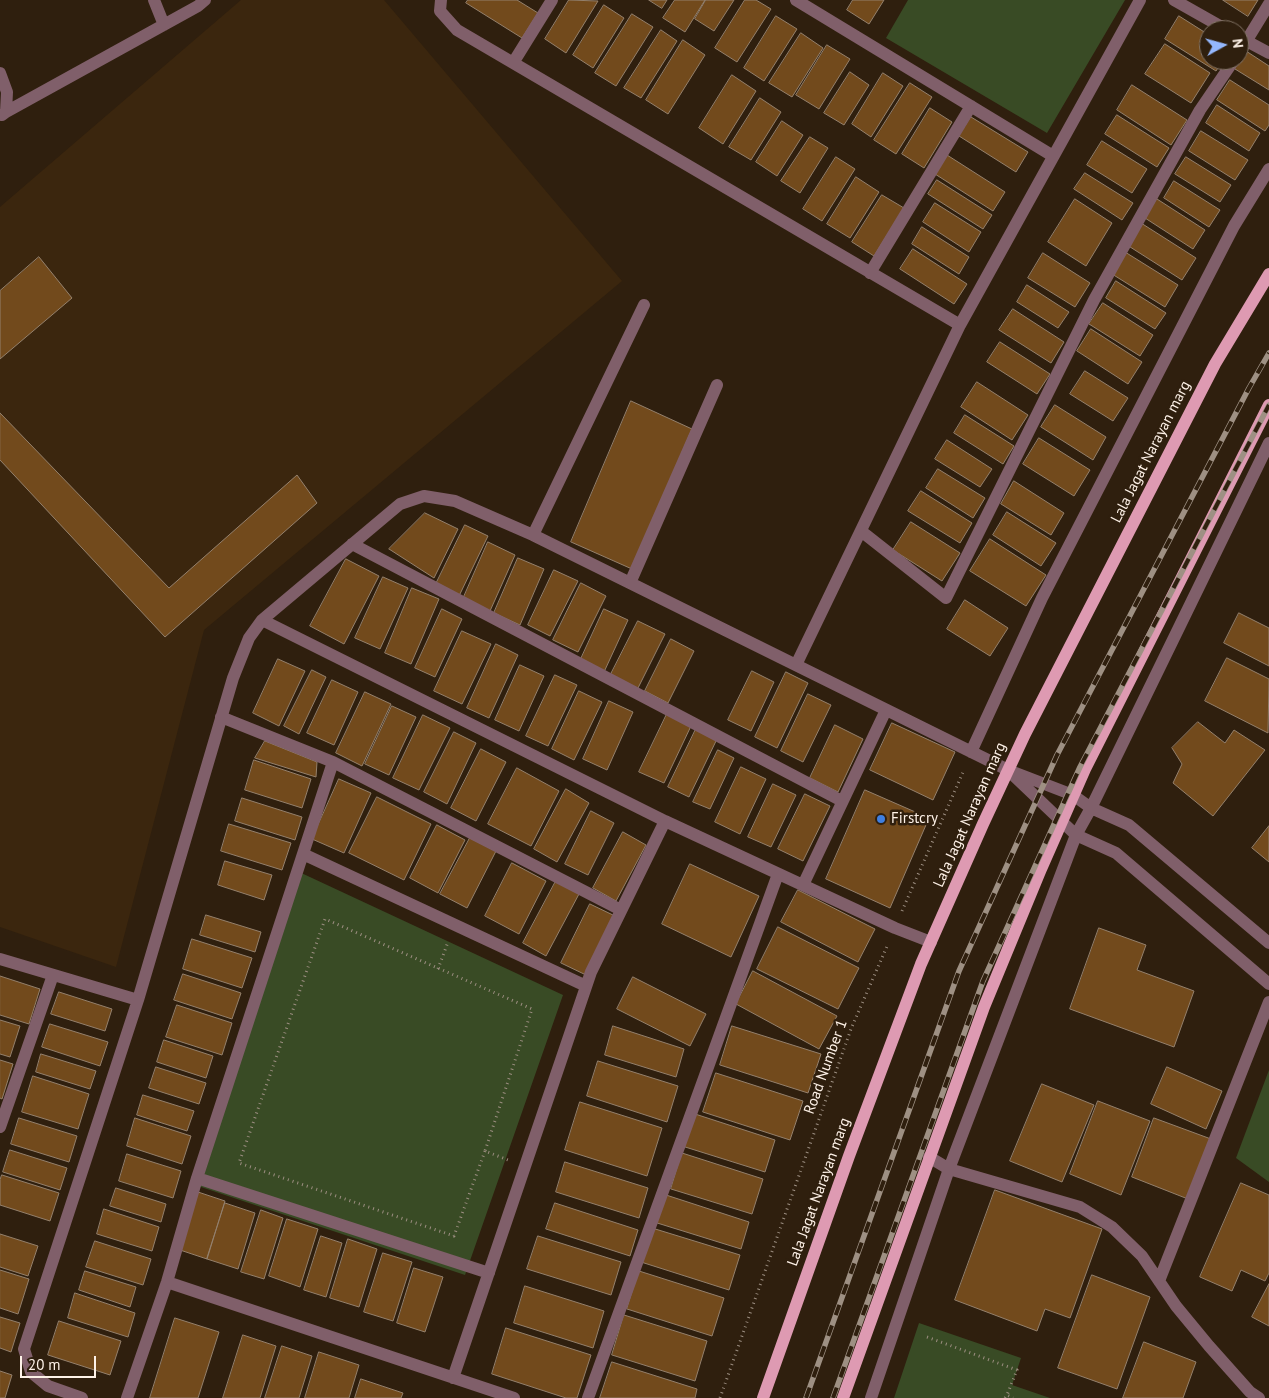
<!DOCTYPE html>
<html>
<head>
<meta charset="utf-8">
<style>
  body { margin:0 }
  #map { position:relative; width:1269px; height:1398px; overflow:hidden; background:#2f1f0e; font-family:"PT Sans",sans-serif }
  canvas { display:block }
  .north { position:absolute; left:1199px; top:20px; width:50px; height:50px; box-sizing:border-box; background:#2f1f0e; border:1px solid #827365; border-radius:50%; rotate:83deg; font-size:14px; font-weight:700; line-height:20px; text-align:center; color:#fef2e8 }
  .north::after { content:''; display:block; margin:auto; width:18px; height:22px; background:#94b7fd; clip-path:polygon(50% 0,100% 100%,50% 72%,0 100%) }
  .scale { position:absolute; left:20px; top:1356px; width:76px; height:22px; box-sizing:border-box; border:2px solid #fef2e8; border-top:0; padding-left:6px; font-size:15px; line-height:18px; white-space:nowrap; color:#fef2e8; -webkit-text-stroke:4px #2f1f0e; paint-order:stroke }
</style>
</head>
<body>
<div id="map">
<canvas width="1269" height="1398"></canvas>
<div class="north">N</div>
<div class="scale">20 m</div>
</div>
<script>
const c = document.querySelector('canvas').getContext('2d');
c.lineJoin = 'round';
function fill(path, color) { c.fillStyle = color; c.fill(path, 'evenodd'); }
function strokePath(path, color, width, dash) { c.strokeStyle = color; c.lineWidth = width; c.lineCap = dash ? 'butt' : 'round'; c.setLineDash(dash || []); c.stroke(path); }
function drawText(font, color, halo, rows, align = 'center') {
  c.font = font + ' "PT Sans",sans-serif'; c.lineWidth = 5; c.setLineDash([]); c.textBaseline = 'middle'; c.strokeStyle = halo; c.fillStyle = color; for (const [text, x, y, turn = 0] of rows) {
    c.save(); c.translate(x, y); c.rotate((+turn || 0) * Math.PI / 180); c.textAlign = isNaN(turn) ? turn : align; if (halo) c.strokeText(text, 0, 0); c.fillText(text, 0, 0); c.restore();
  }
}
const built = new Path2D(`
  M241,0H384L622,281L204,630L116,967L0,927V207Z`);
const green = new Path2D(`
  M908,0H1125L1047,133L886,38Z
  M297,871L563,995L465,1275L195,1185Z
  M1269,1070V1182L1236,1158Z
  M919,1323L1021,1358L1012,1385L1050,1398H894Z`);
const building = new Path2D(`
  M468,0H517L538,13L522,38L466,3Z
  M569,0L598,1L566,53L545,39Z
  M649,0H667L662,8Z
  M675,0H705L685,32L663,18Z
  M706,0H734L714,31L695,19Z
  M745,0H756L771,9L737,62L715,48Z
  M853,0H884L869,24L847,10Z
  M1223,0H1258L1248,16Z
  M604,5L624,18L593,68L573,55Z
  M632,14L653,27L616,86L595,73Z
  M776,16L797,29L764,81L744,68Z
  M1179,16L1209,35V60H1223L1216,71L1165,39Z
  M661,30L677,41L641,98L624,88Z
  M801,33L823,48L792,97L769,83Z
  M683,40L705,55L668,114L646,100Z
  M1165,44L1210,73L1191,103L1145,74Z
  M827,45L850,59L819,109L796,95Z
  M1246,51L1269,66V90L1235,69Z
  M850,72L869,85L844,125L824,113Z
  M883,73L903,86L871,137L852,124Z
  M732,75L756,91L723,144L699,128Z
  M1230,80L1269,105V125L1265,131L1217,100Z
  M910,83L932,97L896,154L874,140Z
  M1132,85L1187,120L1171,145L1117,110Z
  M760,98L781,112L751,160L729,147Z
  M1217,105L1260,133L1249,151L1206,123Z
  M930,108L952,122L924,168L902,154Z
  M1117,115L1169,148L1157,167L1105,134Z
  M971,117L1028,152L1016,172L959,136Z
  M782,121L803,135L777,176L756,162Z
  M1201,131L1248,160L1235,180L1189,151Z
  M810,137L828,148L800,193L781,181Z
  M1102,141L1147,169L1132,193L1087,165Z
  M947,155L1005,192L993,211L935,174Z
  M836,157L855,169L822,221L803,209Z
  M1186,157L1231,185L1220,202L1175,174Z
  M1085,173L1133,203L1122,220L1074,189Z
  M856,177L879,192L850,238L827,224Z
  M937,180L992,215L983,229L928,194Z
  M1174,181L1220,210L1209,227L1164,198Z
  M882,195L904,208L874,256L852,242Z
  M1075,199L1112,223L1086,266L1048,242Z
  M1157,199L1205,230L1193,249L1145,218Z
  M935,203L981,232L969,252L923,222Z
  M1141,223L1196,258L1182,280L1127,245Z
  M922,227L969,257L959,274L912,244Z
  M913,249L967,284L954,304L900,269Z
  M1125,252L1178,285L1165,307L1112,274Z
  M1043,253L1090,283L1075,307L1028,278Z
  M39,257L72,298L0,359V291Z
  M1116,281L1166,313L1155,329L1106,298Z
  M1027,285L1069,312L1058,328L1017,302Z
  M1103,303L1153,335L1140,356L1089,324Z
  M1013,309L1064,342L1051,363L999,330Z
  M1091,329L1142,362L1128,384L1077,351Z
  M1000,342L1050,374L1037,394L987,362Z
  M1085,371L1128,398L1113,421L1070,394Z
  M977,382L1028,415L1012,440L961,407Z
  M631,401L692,429L632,569L571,542Z
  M1055,405L1106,437L1093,460L1041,427Z
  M0,413L169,588L297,475L317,503L165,637L0,460Z
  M965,415L1014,446L1003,464L954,433Z
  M1039,438L1090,470L1074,496L1023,464Z
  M947,440L992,469L980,487L935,459Z
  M938,469L985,498L973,518L926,488Z
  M1014,481L1064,513L1051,535L1001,504Z
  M921,491L972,523L960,543L908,511Z
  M1007,512L1056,543L1041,566L993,535Z
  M425,513L458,529L434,578L389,549Z
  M911,522L960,553L942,581L893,550Z
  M465,525L488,536L459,596L436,584Z
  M990,539L1046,575L1026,606L970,571Z
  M488,542L515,555L490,611L463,599Z
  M518,558L544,569L520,625L494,613Z
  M346,559L379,576L344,644L310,626Z
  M554,570L578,581L550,636L528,625Z
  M383,577L408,588L380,649L355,638Z
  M581,583L606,596L578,652L553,640Z
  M412,588L439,599L411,664L385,653Z
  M965,600L1008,628L990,656L947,629Z
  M442,609L462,619L435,677L415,668Z
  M604,609L628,620L604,672L580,661Z
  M1239,613L1269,628V666L1224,643Z
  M638,621L665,634L637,690L610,676Z
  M462,631L491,644L462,704L434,691Z
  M671,639L694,651L668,703L645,691Z
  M496,644L518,655L489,718L467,708Z
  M1227,658L1269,679L1268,733L1205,701Z
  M278,659L305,671L279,726L253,713Z
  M520,665L544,676L519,731L495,720Z
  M312,670L326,677L299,734L284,726Z
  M752,671L774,682L751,731L728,720Z
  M786,672L808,683L777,748L755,737Z
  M555,675L577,685L548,746L526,736Z
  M332,680L358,692L334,745L307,733Z
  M579,691L602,702L574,760L552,749Z
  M365,692L391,704L362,766L336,753Z
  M808,694L831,705L803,762L781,751Z
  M609,701L633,712L607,770L583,759Z
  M392,706L416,717L389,775L365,764Z
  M667,714L691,726L664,783L639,772Z
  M423,715L450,728L419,790L393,778Z
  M1198,722L1225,743L1234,730L1265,750L1213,816L1173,783L1182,764L1172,748Z
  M892,723L955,752L933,800L870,770Z
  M835,725L863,739L838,792L810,778Z
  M696,729L717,739L689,797L668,787Z
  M454,732L476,743L447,804L424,792Z
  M265,741L317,762L316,777L255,758Z
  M481,749L506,762L476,821L451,808Z
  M718,750L734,758L710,809L693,802Z
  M254,760L311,779L302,808L245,790Z
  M741,767L766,779L740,834L715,822Z
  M517,768L559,791L531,846L488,824Z
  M339,779L371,793L344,853L312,839Z
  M773,784L796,795L771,847L748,837Z
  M566,789L589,803L557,862L534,849Z
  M865,790L929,818L890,908L826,879Z
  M805,794L830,806L803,861L778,849Z
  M377,797L431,824L404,880L349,853Z
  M242,798L302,817L295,840L235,821Z
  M591,811L614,823L588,875L565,864Z
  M229,824L291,843L282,870L221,851Z
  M437,825L465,840L438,893L410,878Z
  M1269,826V862L1252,848Z
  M623,832L646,845L616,901L593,888Z
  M470,838L496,851L467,908L440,894Z
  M225,861L272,875L264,900L218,885Z
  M512,863L546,881L519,934L485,916Z
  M690,864L759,896L731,957L662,924Z
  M556,881L579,894L546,956L523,943Z
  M798,890L875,929L858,962L781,922Z
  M590,904L615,916L586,975L561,963Z
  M206,915L261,932L255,952L200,935Z
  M778,927L859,968L838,1009L757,969Z
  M1099,928L1146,945L1137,970L1194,991L1174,1047L1070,1009Z
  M192,939L252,958L242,988L183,969Z
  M753,971L837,1016L819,1049L736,1004Z
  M183,974L241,993L232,1019L174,1000Z
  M0,976L40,989L29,1024L0,1015Z
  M633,977L706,1014L690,1046L617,1009Z
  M59,992L112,1009L105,1031L51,1014Z
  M177,1005L232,1023L222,1055L166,1037Z
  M0,1020L20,1026L10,1057L0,1054Z
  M50,1024L108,1042L100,1066L42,1047Z
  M613,1026L684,1049L676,1077L605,1055Z
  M732,1026L821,1054L808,1093L720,1065Z
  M164,1040L213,1056L206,1078L157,1062Z
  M41,1054L96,1071L90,1089L36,1072Z
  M0,1060L13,1064L2,1099L0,1098Z
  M598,1061L678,1086L667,1122L587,1096Z
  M156,1067L206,1083L199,1104L149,1088Z
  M1167,1067L1222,1091L1206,1129L1151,1104Z
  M716,1073L803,1101L790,1140L703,1112Z
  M33,1076L89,1094L78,1129L22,1112Z
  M1042,1084L1094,1105L1062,1182L1010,1161Z
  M143,1095L194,1111L187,1131L137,1115Z
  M1098,1101L1150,1121L1121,1195L1070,1174Z
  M580,1102L662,1128L647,1176L565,1150Z
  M692,1113L775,1140L765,1172L682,1146Z
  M19,1118L77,1136L69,1162L11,1144Z
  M135,1118L191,1136L182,1164L127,1146Z
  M1154,1118L1211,1139L1188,1199L1132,1177Z
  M10,1150L67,1168L60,1190L3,1172Z
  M682,1153L763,1179L752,1214L671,1189Z
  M127,1154L181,1171L173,1198L119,1181Z
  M565,1162L648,1188L639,1218L556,1192Z
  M2,1175L59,1193L50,1221L0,1205V1180Z
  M1241,1183L1269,1195V1273L1265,1281L1241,1270L1232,1291L1200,1277Z
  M116,1188L166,1204L161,1222L110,1206Z
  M995,1190L1102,1229L1070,1318L1045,1309L1037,1331L955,1300Z
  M195,1191L225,1201L207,1259L177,1249Z
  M663,1194L749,1222L741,1249L654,1222Z
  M225,1203L255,1213L238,1269L207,1259Z
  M555,1203L638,1230L630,1256L546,1229Z
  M104,1209L159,1227L152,1251L97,1234Z
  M261,1210L283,1218L264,1279L241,1272Z
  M287,1219L318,1229L300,1287L269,1276Z
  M652,1228L740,1255L729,1290L641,1262Z
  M0,1234L38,1246L28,1276L0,1267Z
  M321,1236L342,1243L326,1297L304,1290Z
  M538,1236L621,1262L611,1295L527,1269Z
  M348,1239L377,1249L359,1307L330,1298Z
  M95,1241L151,1259L143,1285L86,1267Z
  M383,1253L412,1262L393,1321L364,1312Z
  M414,1268L443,1277L425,1332L397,1323Z
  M0,1270L29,1279L18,1314L0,1308Z
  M85,1271L136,1287L130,1307L79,1290Z
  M639,1271L724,1298L712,1336L627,1309Z
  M1092,1275L1150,1297L1117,1389L1058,1368Z
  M1269,1284V1326L1252,1317Z
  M525,1286L604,1311L593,1348L514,1323Z
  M75,1293L135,1313L128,1337L68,1318Z
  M624,1315L707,1341L695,1381L612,1355Z
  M0,1317L20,1323L11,1352L0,1348Z
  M175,1318L219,1332L198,1398H150Z
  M59,1321L121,1341L110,1375L48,1355Z
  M506,1328L591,1355L577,1398H566L492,1374Z
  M243,1335L276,1346L260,1398H223Z
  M1144,1342L1196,1362L1183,1398H1123Z
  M282,1346L312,1356L299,1398H265Z
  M319,1352L359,1365L349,1398H305Z
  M612,1362L697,1389L695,1398H600Z
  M0,1371L12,1375L5,1398H0Z
  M361,1379L403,1393L401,1398H355Z`);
const path = new Path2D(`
  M902,911L964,770
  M438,969L448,942
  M485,1151L454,1236L239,1163L325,919L532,1009L485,1151L508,1160
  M927,1337L1017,1370L1007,1395
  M720,1398L851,1029L888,944
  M1005,1398L1007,1395L1013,1398`);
const minor = new Path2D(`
  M154,0L164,25
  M441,0L440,11L457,30L960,325
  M796,0L1053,156
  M1174,0L1227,30
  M1239,37L1269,53
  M1239,53L1269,4
  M513,63L552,0
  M0,73L7,92L6,112L2,115
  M6,112L198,6L205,0
  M870,273L971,106
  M861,531L946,598L1094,300L1200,110L1234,60
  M533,535L644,305
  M352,544L842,801
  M630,583L717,385
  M262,620L665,821L895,928L931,942
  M796,665L960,325L1140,0
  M221,717L333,762L621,910
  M971,752L1042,598L1234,226L1269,169
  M333,762L197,1178L489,1273
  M1013,775L1076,835L1116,853L1269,984
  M303,854L586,986
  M803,885L886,710
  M0,959L138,1000
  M0,1127L53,975
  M929,1157L949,1169L1080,1207L1112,1227L1142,1256L1176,1306L1209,1346L1250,1392L1259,1398
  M1159,1281L1269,1002
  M167,1282L514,1398
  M453,1378L591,972L665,821
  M82,1398L48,1386L31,1372L24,1349L138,1000L233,678L249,638L262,620L400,504L424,496L455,501L533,535L1008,770L1073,795L1091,808L1129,825L1269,943
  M127,1398L167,1282L197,1178
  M588,1398L778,874
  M871,1398L949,1169L1076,835L1091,808L1269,443`);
const major = new Path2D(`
  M763,1398L849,1156L921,964L983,824L1025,734L1215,364L1269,274
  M843,1398L984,1007L1041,869L1085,769L1269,405`);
const rail = new Path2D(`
  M806,1398L959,971L1057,755L1249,388L1269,353
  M833,1398L983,981L1080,767L1269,405`);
const markers = [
  [881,819,5,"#3f7fe0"]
];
const streetNames = [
  ["Lala Jagat Narayan marg",1151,452,-63],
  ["Lala Jagat Narayan marg",970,815,-66],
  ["Road Number 1",826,1067,-70],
  ["Lala Jagat Narayan marg",819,1192,-70]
];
const poiNames = [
  ["Firstcry",891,819]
];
fill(built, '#3b260e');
fill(green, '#394b25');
fill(building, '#724a1c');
strokePath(building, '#94806c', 1);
strokePath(path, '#9c8e81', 3, [1, 4]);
strokePath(minor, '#805f6a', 12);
strokePath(major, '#de9ab2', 12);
strokePath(rail, '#9e9083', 5.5);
strokePath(rail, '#2f1f0e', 4, [11]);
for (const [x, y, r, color] of markers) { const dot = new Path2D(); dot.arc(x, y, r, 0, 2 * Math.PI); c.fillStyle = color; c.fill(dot); strokePath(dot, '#2f1f0e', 2); }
drawText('15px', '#fef2e8', '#2f1f0e', streetNames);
drawText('15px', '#fef2e8', '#2f1f0e', poiNames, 'left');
</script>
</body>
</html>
